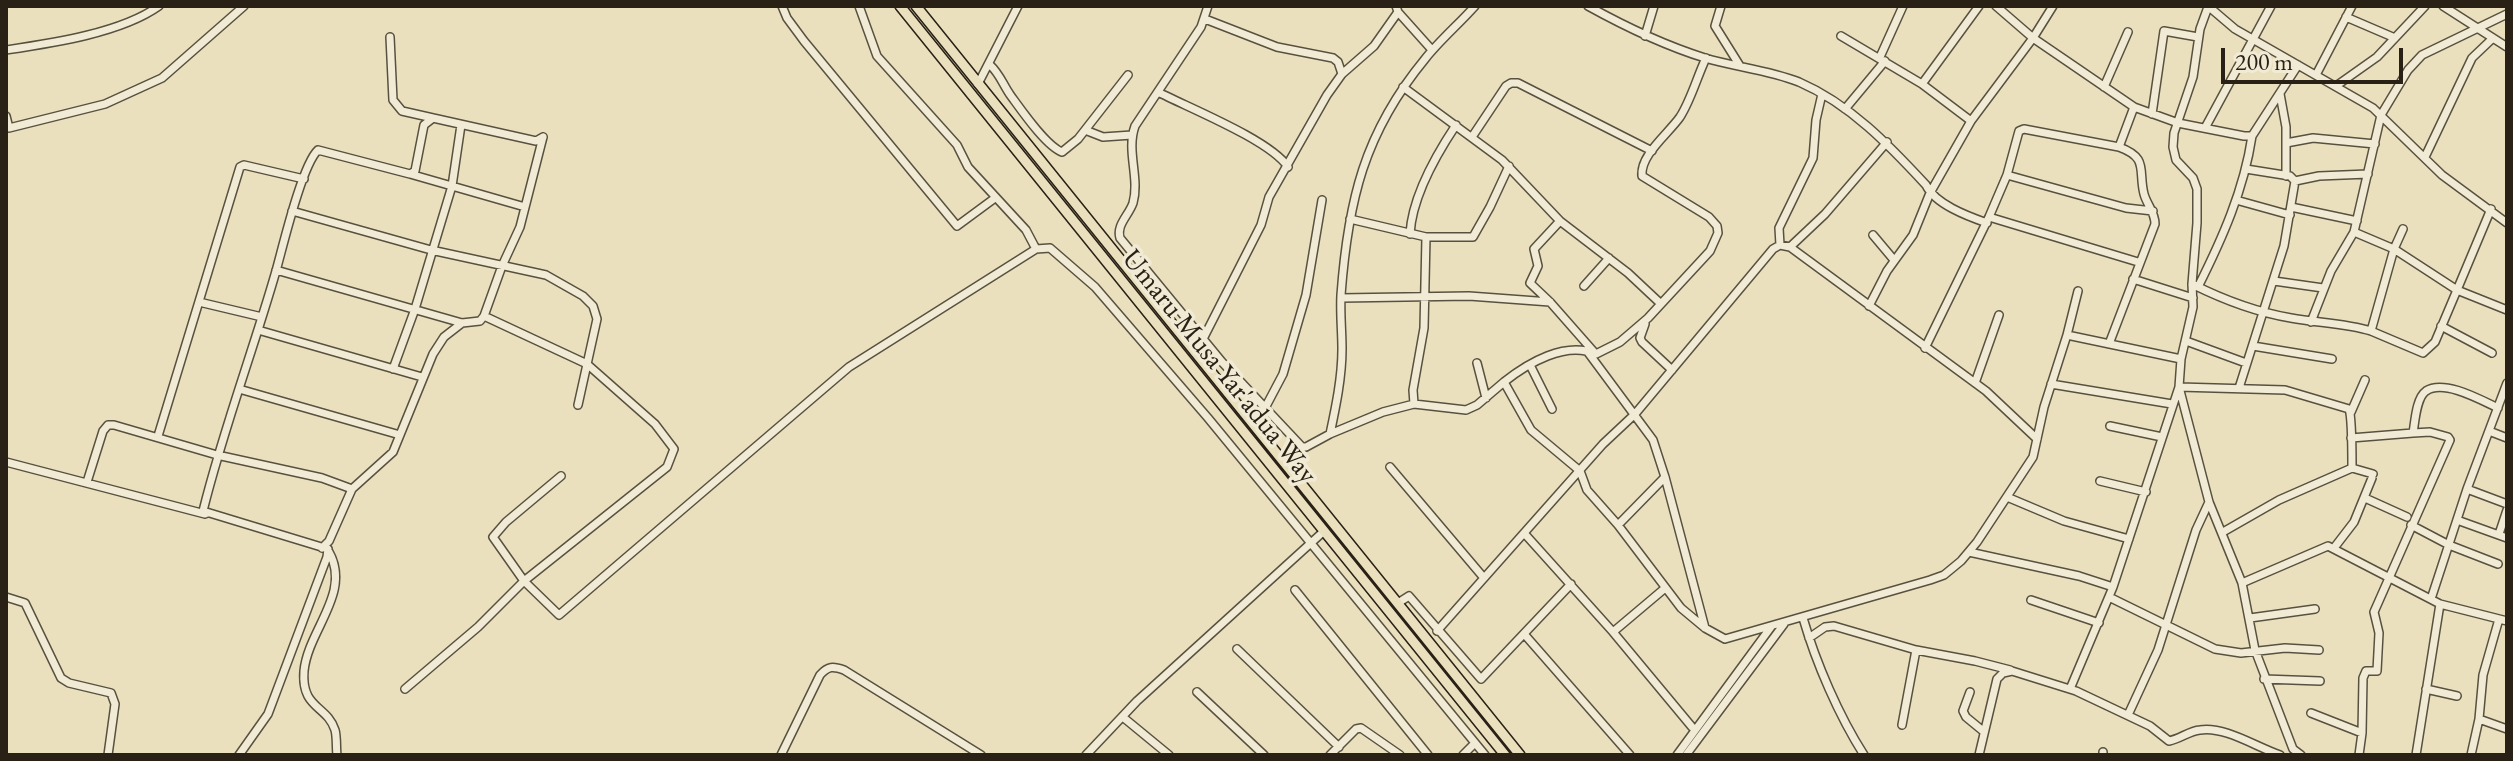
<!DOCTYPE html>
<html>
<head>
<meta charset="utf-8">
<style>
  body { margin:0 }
  #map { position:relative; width:2513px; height:761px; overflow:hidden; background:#eae0be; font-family:"EB Garamond",serif }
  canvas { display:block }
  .frame { position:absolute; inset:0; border:8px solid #292116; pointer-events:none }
  .scale { position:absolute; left:2221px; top:48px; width:182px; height:36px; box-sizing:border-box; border:4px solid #292116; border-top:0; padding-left:10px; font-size:24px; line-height:28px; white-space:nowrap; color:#292116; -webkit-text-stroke:6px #f1ebd5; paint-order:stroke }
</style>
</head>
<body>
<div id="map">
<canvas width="2513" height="761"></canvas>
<div class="frame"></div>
<div class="scale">200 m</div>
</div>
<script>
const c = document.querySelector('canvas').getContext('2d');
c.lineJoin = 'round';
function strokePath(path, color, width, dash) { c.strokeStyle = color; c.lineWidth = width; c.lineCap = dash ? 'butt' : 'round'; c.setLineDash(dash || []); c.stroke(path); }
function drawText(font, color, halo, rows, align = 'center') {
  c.font = font + ' "EB Garamond",serif'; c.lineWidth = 7; c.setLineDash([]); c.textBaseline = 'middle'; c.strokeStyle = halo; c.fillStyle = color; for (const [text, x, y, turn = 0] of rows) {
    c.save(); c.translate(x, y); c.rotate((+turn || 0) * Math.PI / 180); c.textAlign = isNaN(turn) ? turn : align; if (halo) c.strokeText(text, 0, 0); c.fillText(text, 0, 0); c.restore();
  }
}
const minor = new Path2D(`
  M782,6L787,18L804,41L957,226L995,198
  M859,6L877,56L957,145L968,167L1026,230L1036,249
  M1208,6L1201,27L1135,126C1126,151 1140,178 1133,203C1129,215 1116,225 1120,238L1222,362L1302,447H1306L1330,434L1383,412L1414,404L1466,410L1477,405L1504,382
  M1396,6L1398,12L1432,50
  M1588,6C1626,27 1663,45 1705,58C1735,67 1769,70 1799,82C1850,104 1889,145 1926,185C1935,204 1967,216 1987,223
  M1721,6L1715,26L1740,66
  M1996,6L2033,38L2134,107L2178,123L2244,136H2252L2298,65
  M2208,6L2235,29L2373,108L2442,175L2507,223
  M2443,6L2507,47
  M2208,7L2200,29L2193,77L2174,133L2173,147L2176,160L2193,178L2197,189V223L2192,284L2193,307L2181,359L2179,387L2209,502L2242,583L2255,650L2293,749L2301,755
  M2346,17L2395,38
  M1205,19L1277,47L1333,58L1338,62L1342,74
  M1645,36L1654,6
  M1841,36L1922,84L1971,121L2033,38L2053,6
  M390,37L393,100L402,111L433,118
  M6,50C53,43 121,33 159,6
  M1880,57L1903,6
  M1706,58C1697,77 1691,100 1680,117C1668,134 1640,155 1642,176L1709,217L1717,226L1718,233L1710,251L1648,318L1620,342L1596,354C1565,341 1528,363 1504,382L1531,430L1580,471L1587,490L1618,525L1681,608L1705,628L1725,639L1930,580L1944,575L1961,561L1977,542L2033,457L2044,407L2067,335L2181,359
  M990,65C1000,74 1003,85 1011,96C1022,111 1046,146 1062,152L1078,139L1128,75
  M2316,75L2352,6
  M978,84L1018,6
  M1922,84L1979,6
  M2336,86L2377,57L2425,6
  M1403,87L1502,160L1560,221L1628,273L1660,303
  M2104,87L2128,32
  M1158,92C1189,108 1270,140 1288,167
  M2280,94L2286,127V176
  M1845,109L1885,61
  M2152,114L2164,31L2198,37
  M6,116L9,128L105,104L162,78L244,6
  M2205,128L2271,6
  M1085,130L1103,137L1132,135
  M1472,137L1506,86L1511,83H1518L1652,151
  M2286,143L2313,138L2375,144
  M2425,157L2472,58L2493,38
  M410,174L525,207
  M2007,175L2126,208L2153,211
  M2295,181L2319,176L2368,174
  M2236,200L2290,215
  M2291,207L2357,221
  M292,211L431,250L546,275L583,296L593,306L597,319L578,405
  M1989,217L2138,262
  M1350,219L1426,237H1473L1490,207L1509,166
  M1560,221L1534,249L1538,266L1530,283L1550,302L1594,352
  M2354,232L2394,249L2403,229
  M1410,234C1412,198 1436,155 1456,125
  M1873,235L1894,260
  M1780,245L1779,228L1813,158L1816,120L1822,94
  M1790,247L1825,214L1887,142
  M276,270L462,323L480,321L484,316L502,266L520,227L543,137
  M2133,279L2193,298
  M2274,281L2323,288
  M2192,284C2224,300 2255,312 2291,318C2318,323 2345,323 2371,331L2394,249L2457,290L2491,209
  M1584,286L1609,258
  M2198,287C2222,239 2244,190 2252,136
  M1341,298L1469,296L1550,302
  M199,302L262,317
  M1869,306L1887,271L1913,235L1930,193L1971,121
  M2311,322L2331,271L2354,232L2381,115L2408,70L2422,55L2507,14
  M1645,324L1640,338L1642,342L1672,370
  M2441,326L2492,353
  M258,330L422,377
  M2371,331L2423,353L2435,342L2457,290L2507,310
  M2067,335L2078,291
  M1203,339L1261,225L1269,197L1327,95L1342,74L1374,46L1398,12
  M2186,341L2246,363
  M2109,344L2155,224C2155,212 2147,205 2144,194C2138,170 2149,158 2119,147L2134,107
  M2253,346L2332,359
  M1925,348L1989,217L2007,175L2019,131L2024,129L2119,147
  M1587,351L1653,440L1665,477L1705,628
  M1477,363L1486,398
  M1530,365L1552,409
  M393,369L415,309L452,186L461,125
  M1975,383L1999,315
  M2051,384L2172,404
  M2239,388L2284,246L2295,181L2290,176L2246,169
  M239,389L400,435
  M1414,404L1413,390L1424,328L1426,237
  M1264,410L1283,374L1306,295L1322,200
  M2351,412L2365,380
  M2110,426L2162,437
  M2489,431L2507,438
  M1330,434C1336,406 1342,377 1342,349C1342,331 1340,313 1341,295C1348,201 1364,133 1425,59C1440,40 1459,24 1475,6
  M158,436L240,167L244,165L304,179
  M2351,438L2413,433C2415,422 2416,398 2426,391C2444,379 2481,400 2498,408
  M6,462L205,514
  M1390,467L1484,578
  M561,476L506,522L493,537L524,581L559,615L849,367L1036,249L1050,248L1095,287L1208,418L1485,755
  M2100,481L2146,492
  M87,482L103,431L108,425H114L217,455L322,478L352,489
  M2467,489L2507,504
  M2007,497L2064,521L2129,539
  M2365,498L2407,517
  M2457,520L2507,538
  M1618,525L1665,477
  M2411,525L2449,545L2498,564
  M2223,532L2279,500L2352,468L2373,474
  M1524,533L1613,632L1692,727
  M2499,534L2507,510
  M322,548L329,541L352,489L393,452L433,354L444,337L462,323
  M2334,548L2354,522L2372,478
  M329,552C352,593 308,630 304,671C301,709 327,705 335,730C337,737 336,747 337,755
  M1969,552L2079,576L2113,587
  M2242,583L2328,546L2440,604L2507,621
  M1295,590L1428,755
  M6,597L25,603L61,678L69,683L111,693L115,704L108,755
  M2109,597L2215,649L2241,653L2285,648L2319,650
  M2431,599L2467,489L2507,383
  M2031,600L2099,623
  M1398,603L1409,596L1481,679L1571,584
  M1803,618C1816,663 1839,716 1864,755
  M2250,618L2315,609
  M1437,631L1603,444L1635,414L1773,249L1780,245L1790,247L1986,391L2037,439
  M1613,632L1664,589
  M1525,635L1630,755
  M1809,638L1825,627L1834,626L1916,650L1975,661L2010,670
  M1237,649L1339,747
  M2264,679L2320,681
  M405,689L478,627L524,581L667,467L674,449L655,424L587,364L484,316
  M2070,689L2113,587L2179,387L2285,390L2349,409C2352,417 2352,456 2352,468
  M2426,689L2457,696
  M1197,692L1264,755
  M1970,692L1963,711L1966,717L1983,731
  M2311,713L2362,733
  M2128,715L2158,650L2196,530L2209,502
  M1124,718L1169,755
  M2479,719L2507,729
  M1902,725L1916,650
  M239,755L268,714L327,557L328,549L203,511C223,430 253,351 276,271C283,246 302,165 318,150L410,174L415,171L424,125L433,118L536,141L543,137
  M781,755L820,675C828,666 833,666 844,670L981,755
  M1086,755L1137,701L1323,532
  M1330,755L1356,729L1361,728L1400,755
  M1463,755L1475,743
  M1677,755L1771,627
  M1686,755L1784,624
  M1979,755L1997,679L2003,673L2012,671L2076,691L2150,726L2169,741C2180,739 2189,731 2200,730C2225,726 2256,747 2280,755
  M2103,755V752
  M2359,755L2362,733L2363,678L2366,671H2377L2379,633L2374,612L2450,440L2448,437L2430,432L2413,433
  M2416,755L2440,604
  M2471,755L2479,719L2483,675L2499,619`);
const major = new Path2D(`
  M900,6L1505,755
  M916,6L1520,755`);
const streetNames = [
  ["Umaru Musa Yar'adua Way",1219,367,51]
];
strokePath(minor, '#595140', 10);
strokePath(major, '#292116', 12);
strokePath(minor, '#f1ebd5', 7);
strokePath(major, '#eae0be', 9);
drawText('28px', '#292116', '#f1ebd5', streetNames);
</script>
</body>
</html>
